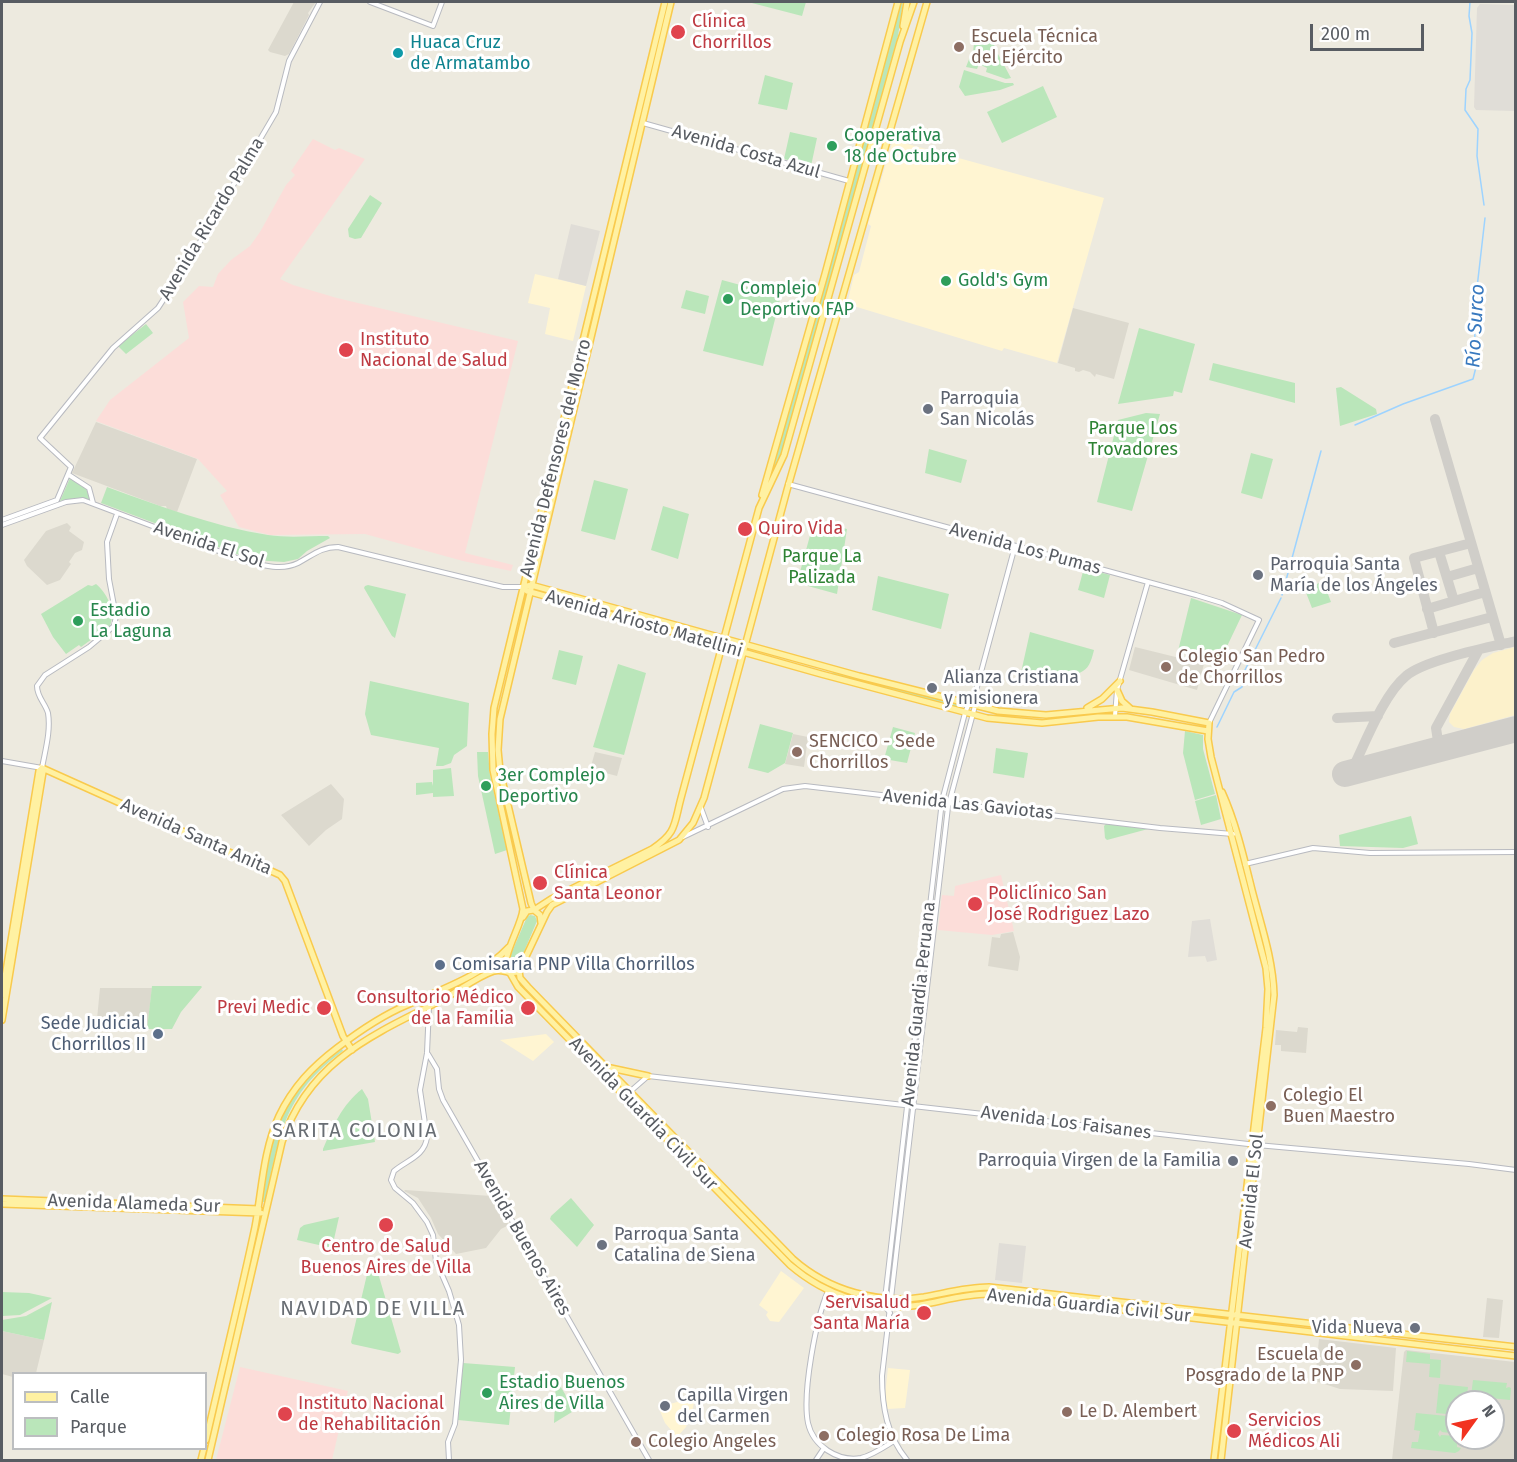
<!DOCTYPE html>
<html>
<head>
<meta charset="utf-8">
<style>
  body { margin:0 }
  #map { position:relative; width:1517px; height:1462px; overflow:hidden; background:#edeadf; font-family:"Fira Sans",sans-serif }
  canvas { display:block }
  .frame { position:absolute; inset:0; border:3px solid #585c62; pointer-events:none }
  .legend { position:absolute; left:12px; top:1372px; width:195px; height:78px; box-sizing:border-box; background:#fff; border:2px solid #bcbec0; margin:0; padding:8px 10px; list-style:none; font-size:18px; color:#585c62 }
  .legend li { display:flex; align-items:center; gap:12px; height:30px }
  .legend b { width:30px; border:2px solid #bcbec0 }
  .north { position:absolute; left:1445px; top:1390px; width:60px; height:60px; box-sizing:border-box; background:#fff; border:2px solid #bcbec0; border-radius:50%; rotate:57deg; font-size:16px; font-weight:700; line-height:24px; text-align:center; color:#585c62 }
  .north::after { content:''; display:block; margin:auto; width:21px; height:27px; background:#f23320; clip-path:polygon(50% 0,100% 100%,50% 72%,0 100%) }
  .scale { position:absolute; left:1310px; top:24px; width:114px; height:27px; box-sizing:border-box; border:3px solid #585c62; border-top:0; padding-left:8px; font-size:18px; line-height:21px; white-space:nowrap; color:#585c62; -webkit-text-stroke:4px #fff; paint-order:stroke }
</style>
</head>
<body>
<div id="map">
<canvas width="1517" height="1462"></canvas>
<div class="frame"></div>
<ul class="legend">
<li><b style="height:8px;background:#fff1a2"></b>Calle</li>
<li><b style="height:16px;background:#bae6ba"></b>Parque</li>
</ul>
<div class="north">N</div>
<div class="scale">200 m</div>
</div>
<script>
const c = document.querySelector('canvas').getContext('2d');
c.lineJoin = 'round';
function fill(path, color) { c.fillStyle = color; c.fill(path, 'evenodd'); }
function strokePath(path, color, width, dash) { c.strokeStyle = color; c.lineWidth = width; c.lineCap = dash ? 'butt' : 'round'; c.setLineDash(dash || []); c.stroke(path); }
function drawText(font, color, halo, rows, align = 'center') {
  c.font = font + ' "Fira Sans",sans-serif'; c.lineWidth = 6; c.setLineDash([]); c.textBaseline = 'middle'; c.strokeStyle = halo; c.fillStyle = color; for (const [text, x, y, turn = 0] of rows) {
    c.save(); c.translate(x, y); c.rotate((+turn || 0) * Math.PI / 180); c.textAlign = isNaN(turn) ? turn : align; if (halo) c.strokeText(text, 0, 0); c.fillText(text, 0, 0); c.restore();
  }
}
const commercial = new Path2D(`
  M893,140L1104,198L1057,363L1004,348L1002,351L847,304L854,275L859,272L871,226L868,224Z
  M535,274L586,286L573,341L545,334L550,308L528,303Z
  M546,1034L554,1042L533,1061L500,1040Z
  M781,1271L804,1288L779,1322L770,1321L766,1315L768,1312L759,1305Z
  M888,1368L910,1370L905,1408L887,1409L885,1395Z
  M695,1397L692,1413L686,1427L677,1437L665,1423L660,1411L671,1408L670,1404Z`);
const industrial = new Path2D(`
  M1480,4L1515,5V111L1476,110L1474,107L1477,8Z
  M571,224L600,231L586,286L558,279Z
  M1210,919L1217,960L1207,962L1205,956L1188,957L1192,921Z
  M999,1243L1026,1246L1022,1283L995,1280Z`);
const education = new Path2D(`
  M294,2H316L308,13L309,15L289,54L285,56L270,52L268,50Z
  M1073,308L1129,323L1114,379L1096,374L1095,377L1090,372L1083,370L1079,372L1075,371V368L1058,363Z
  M96,422L197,459L177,512L167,509L166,506H160L72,473Z
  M67,523L71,527L69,531L84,542L82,550L75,553L69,562L71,564L60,580L47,585L27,566L24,560L46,531Z
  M1135,647L1204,664L1197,690L1129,670Z
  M793,734L808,737L804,767L785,764Z
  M595,752L622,758L617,776L594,770L591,766Z
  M331,784L344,799L342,819L326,830L309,846L281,815Z
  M1013,932L1020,957L1018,971L988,966L992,937L1000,938L1001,934Z
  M100,988H152L147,1029L97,1019Z
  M1298,1027L1308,1028L1306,1053L1281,1051V1045H1275L1276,1030L1297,1032Z
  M405,1190L491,1196L495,1198L509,1225L501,1229L486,1248L456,1254L438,1234L431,1218L418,1198L404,1191Z
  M1487,1298L1503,1300L1499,1338L1483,1337Z
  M2,1331L44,1340L36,1373L14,1374L13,1377L2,1374Z
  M1319,1339L1396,1348L1393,1391L1340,1389L1315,1381Z
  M1406,1350L1515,1362V1460H1392L1404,1352ZM1457,1402H1493V1438H1457Z`);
const medical = new Path2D(`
  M313,139L335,150L339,148L365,159L280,279L293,285L337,298L518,341L465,553L513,565L511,571L463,561L365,534L270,535L239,527L220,495L227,491L198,459L96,421L110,400L189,338L183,302L199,286L213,287L218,274L231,260L250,246L260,232L286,185L295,175L291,171Z
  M1001,875L1014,931L992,935L938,930L942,895L954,896L955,886Z
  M240,1367L348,1391L332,1460H216Z`);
const green = new Path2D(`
  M748,2H806L802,16Z
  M901,2H903L898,36L779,463L768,486Z
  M985,29L997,50L988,55L973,52L975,35Z
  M971,54L989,60L998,54L1011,78L1006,79L986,72L987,68L979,64L977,69L966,67Z
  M964,70L1005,83H1013L1014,85L1000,90L965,96L959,87Z
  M765,75L793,83L787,110L758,104Z
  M1043,86L1057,117L1002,143L987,112Z
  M790,132L817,138L811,166L784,159Z
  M370,195L382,203L361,238L355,239L349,237L348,229Z
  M722,280L781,296L763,366L703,351Z
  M686,290L709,296L705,314L681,308Z
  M146,324L153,333L126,354L118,346Z
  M1139,328L1195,344L1182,393L1174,391L1173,396L1118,404Z
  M1213,363L1295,383V403L1209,380Z
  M1341,387L1376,409L1377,414L1340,426L1336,388Z
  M1146,413L1160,414L1132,511L1097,502L1118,420Z
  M929,449L967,460L961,483L925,473Z
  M1251,453L1273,459L1262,499L1241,493Z
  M70,478L86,488L90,500L77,498L60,501Z
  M594,480L628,489L615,540L581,531Z
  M107,487C160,506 212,526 268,535C287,538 309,536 328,536L330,538L307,551L298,559L284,562L253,560L101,503Z
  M663,506L689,514L678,559L651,550Z
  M814,521L847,529L837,594L797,583Z
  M1084,568L1110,575L1104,598L1078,590Z
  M878,576L949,594L941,629L872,610Z
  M1323,581L1331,602L1312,608L1305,590Z
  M96,584C107,593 116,611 110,626L81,647L79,645L66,654L53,637L41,614L88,585L92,586Z
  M368,585L406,594L395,638L392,636L364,588L365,586Z
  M1191,598L1242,615L1220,661L1178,651Z
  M1030,632L1094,650C1092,658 1090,667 1083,671C1069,680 1035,678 1020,677Z
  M559,650L583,656L576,685L552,679Z
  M618,664L646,673L624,755L593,747Z
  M833,670L960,704L959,709L832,675Z
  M370,681L469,703L467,746L454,755L451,763L443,766H436L439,748L371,735L365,714Z
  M760,724L793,733L785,763L768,773L748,768Z
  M893,727L915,733L907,763L884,759Z
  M1185,731L1203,735V749L1215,794L1195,800L1183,753Z
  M996,748L1028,753L1024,778L993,773Z
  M477,752H488L490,775L507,850L495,854L478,776Z
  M451,768L454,796L433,797V793L416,795V783L432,782L433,786V770Z
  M1216,795L1221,819L1201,825L1195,801Z
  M1411,816L1418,844L1403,848L1340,846L1339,835Z
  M1106,824L1147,829H1148L1107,840L1105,838L1104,826Z
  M530,915L535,916L537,921L518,966L512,968L508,961L527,917Z
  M152,986H201L202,987L181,1012L172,1029H147Z
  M342,1049L343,1051C283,1095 280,1134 265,1202H262C272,1129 282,1095 342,1049Z
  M362,1089L368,1099L375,1142L323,1151V1149C333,1126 342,1105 362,1089Z
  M571,1198L594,1225L577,1247L550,1219L551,1216Z
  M339,1217L332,1248L297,1240L300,1228L304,1225Z
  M372,1263L376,1266L401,1352L398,1354L352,1344L351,1342L369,1266Z
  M2,1292L29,1293L52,1298L20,1315L3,1316Z
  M52,1302L44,1340L2,1331V1320L26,1316Z
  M1407,1351L1430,1354V1359L1441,1360L1440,1378L1429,1377L1430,1364L1406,1362Z
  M463,1363L515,1367L509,1425L458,1420Z
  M556,1379L565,1394L572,1412L554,1423Z
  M1473,1380L1507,1383L1506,1388L1509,1387L1511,1388L1510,1400L1471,1396Z
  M1439,1384L1468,1387L1466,1402H1457V1415L1436,1413Z
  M1416,1413L1457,1417V1434L1442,1432L1440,1430L1438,1434L1440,1437L1441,1435L1457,1436V1447L1461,1448L1459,1451L1455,1453L1411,1448L1412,1442H1418L1420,1431L1414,1430Z`);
const sand = new Path2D(`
  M1515,647V715L1464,729L1454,727L1449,722L1450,714L1474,670L1482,660L1493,653Z`);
const stream = new Path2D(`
  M1470,2L1469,16L1472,33L1470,80L1466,89L1465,110L1478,129L1477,156L1484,205
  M1355,425L1403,404L1473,379L1476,367L1474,314L1485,218
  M1282,595L1321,451
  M1217,727L1234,692L1242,687L1243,674L1281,598`);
const taxiway = new Path2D(`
  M1435,419L1501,645
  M1439,552L1454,601
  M1447,577L1478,568
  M1427,609L1485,592
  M1434,633L1414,558L1471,543
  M1394,643L1492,617
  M1337,718L1378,716
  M1449,747L1438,741L1436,728L1478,651
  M1351,772C1365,744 1383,695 1406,676C1424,660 1490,647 1516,641`);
const runway = new Path2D(`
  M1345,774L1516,729`);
const minor = new Path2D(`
  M370,2L433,26L442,2
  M643,123L849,181
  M69,475L89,488L93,503
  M788,484L1196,595L1222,603L1259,620L1209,723
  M2,520L57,500L71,467L40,438L113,348L158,308L190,259L276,112L289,61L320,2
  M2,525L66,502L83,500L245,561C261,565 282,571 298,563C313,555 321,547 338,547L503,587H524
  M1115,716L1117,690L1148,582
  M2,761L42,768C45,751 51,731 48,713C45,703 37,697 37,686L45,675L89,647L114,626L116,616L109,579L107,542L117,514
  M701,808L708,827
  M683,837L783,789L805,786L1160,828L1233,834
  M1245,864L1313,848L1370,853L1516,852
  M429,1006L427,1053L420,1090L427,1137C425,1156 407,1160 394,1171L391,1180L395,1188L413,1203L427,1222L433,1235L436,1261L449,1291L459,1325L461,1360L455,1424L448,1442L449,1460
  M428,1054L437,1069L439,1089L443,1100L649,1460
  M625,1096L648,1076L1257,1145L1469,1164L1516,1170
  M828,1291C816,1319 802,1393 808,1423C813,1446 838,1462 861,1458C873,1455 884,1447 894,1441
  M890,1313L885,1306V1299L942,801L965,713L969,703
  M816,1460L824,1448
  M907,1460C887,1436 882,1407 882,1376L948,807L975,706L974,698L1015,546`);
const major = new Path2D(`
  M903,26L907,2
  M762,495L825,274L898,2
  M524,587L531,585L859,676L998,711L1046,715L1122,708L1152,712L1209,723L1208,739L1211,757L1266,968L1268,989L1266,1028L1214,1460
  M527,591L821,674L987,718L1042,723L1098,717H1127L1208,731
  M1117,690L1122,701L1131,709
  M1087,708L1102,699L1120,681
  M42,768L280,875L285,881L343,1036L352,1050
  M523,917L527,911L534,910L551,899L652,849C677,833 674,824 681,798L759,508L784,455L900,42L914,2
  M541,923L540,915L534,910L531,903L500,771L498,750L500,719L671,2
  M519,970L520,978L528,987L793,1259C829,1291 878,1304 924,1297C946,1293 967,1287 989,1287L1516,1347
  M508,972C499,959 522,926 523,909L493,770L492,734L494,708L665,2
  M510,973L518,987L790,1265C825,1295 873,1312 920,1305C943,1301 965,1294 988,1294L1516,1356
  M2,995L39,771L42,768
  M2,1020L43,772L42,768
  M606,1067L648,1076
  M2,1199L259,1209
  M2,1204L261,1213
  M206,1440C222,1369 240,1298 255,1227C262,1190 263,1151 279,1116C293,1087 312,1067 337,1048C358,1032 383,1015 407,1005C442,989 482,976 509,947
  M201,1460L204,1448
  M208,1460L282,1142C308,1062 372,1035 442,1000C459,991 476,977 494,971C503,969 509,974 517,972L521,967L547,912L552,905L679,840L693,823L704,798L787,490L927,2
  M1221,1460L1274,995C1273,959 1261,925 1252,890C1244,858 1236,823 1222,792`);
const markers = [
  [678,32,8,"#e0444e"],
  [959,47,6,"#8d6e63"],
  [398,53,6,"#0f9aa8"],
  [832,146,6,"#2e9e5b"],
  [946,281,6,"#2e9e5b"],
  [728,299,6,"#2e9e5b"],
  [346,350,8,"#e0444e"],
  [928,409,6,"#6b7280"],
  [745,529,8,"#e0444e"],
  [1258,575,6,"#6b7280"],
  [78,621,6,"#2e9e5b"],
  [1166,667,6,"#8d6e63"],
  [932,688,6,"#6b7280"],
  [797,752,6,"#8d6e63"],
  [486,786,6,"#2e9e5b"],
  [540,883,8,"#e0444e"],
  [975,904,8,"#e0444e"],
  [440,965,6,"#5c6f8a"],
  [324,1008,8,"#e0444e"],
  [528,1008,8,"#e0444e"],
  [158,1034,6,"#5c6f8a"],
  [1271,1106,6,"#8d6e63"],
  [1233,1161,6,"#6b7280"],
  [386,1225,8,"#e0444e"],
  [602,1245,6,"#6b7280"],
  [924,1313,8,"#e0444e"],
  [1415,1328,6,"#6b7280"],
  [1356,1365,6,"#8d6e63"],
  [487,1393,6,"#2e9e5b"],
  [665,1406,6,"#6b7280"],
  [1067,1412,6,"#8d6e63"],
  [285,1414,8,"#e0444e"],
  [1234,1431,8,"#e0444e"],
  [824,1436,6,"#8d6e63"],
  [636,1442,6,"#8d6e63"]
];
const healthNames = [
  ["Clínica",692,22],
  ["Chorrillos",692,43],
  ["Instituto",360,340],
  ["Nacional de Salud",360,361],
  ["Quiro Vida",758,529],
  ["Clínica",554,873],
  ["Santa Leonor",554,894],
  ["Policlínico San",988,894],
  ["José Rodriguez Lazo",988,915],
  ["Consultorio Médico",514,998,"right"],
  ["de la Familia",514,1019,"right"],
  ["Previ Medic",310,1008,"right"],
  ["Centro de Salud",386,1247,"center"],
  ["Buenos Aires de Villa",386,1268,"center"],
  ["Servisalud",910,1303,"right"],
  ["Santa María",910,1324,"right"],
  ["Instituto Nacional",298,1404],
  ["de Rehabilitación",298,1425],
  ["Servicios",1248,1421],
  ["Médicos Ali",1248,1442]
];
const educationNames = [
  ["Escuela Técnica",971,37],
  ["del Ejército",971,58],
  ["Colegio San Pedro",1178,657],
  ["de Chorrillos",1178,678],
  ["SENCICO - Sede",809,742],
  ["Chorrillos",809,763],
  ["Colegio El",1283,1096],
  ["Buen Maestro",1283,1117],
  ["Escuela de",1344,1355,"right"],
  ["Posgrado de la PNP",1344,1376,"right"],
  ["Le D. Alembert",1079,1412],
  ["Colegio Rosa De Lima",836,1436],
  ["Colegio Angeles",648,1442]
];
const cultureNames = [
  ["Huaca Cruz",410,43],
  ["de Armatambo",410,64]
];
const leisureNames = [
  ["Cooperativa",844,136],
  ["18 de Octubre",844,157],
  ["Gold's Gym",958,281],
  ["Complejo",740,289],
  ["Deportivo FAP",740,310],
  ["Estadio",90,611],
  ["La Laguna",90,632],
  ["3er Complejo",498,776],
  ["Deportivo",498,797],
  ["Estadio Buenos",499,1383],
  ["Aires de Villa",499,1404]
];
const streetNames = [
  ["Avenida Costa Azul",746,152,16],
  ["Avenida Ricardo Palma",212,219,-59],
  ["Avenida Defensores del Morro",556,458,-76],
  ["Avenida El Sol",209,545,18],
  ["Avenida Los Pumas",1025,549,15],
  ["Avenida Ariosto Matellini",644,624,16],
  ["Avenida Las Gaviotas",968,805,6],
  ["Avenida Santa Anita",196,837,24],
  ["Avenida Guardia Peruana",919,1004,-84],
  ["Avenida Guardia Civil Sur",643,1114,46],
  ["Avenida Los Faisanes",1066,1123,7],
  ["Avenida El Sol",1252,1191,-84],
  ["Avenida Alameda Sur",134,1204,2],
  ["Avenida Buenos Aires",522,1238,60],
  ["Avenida Guardia Civil Sur",1089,1306,6]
];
const worshipNames = [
  ["Parroquia",940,399],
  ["San Nicolás",940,420],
  ["Parroquia Santa",1270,565],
  ["María de los Ángeles",1270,586],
  ["Alianza Cristiana",944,678],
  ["y misionera",944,699],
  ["Parroquia Virgen de la Familia",1221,1161,"right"],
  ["Parroqua Santa",614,1235],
  ["Catalina de Siena",614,1256],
  ["Vida Nueva",1403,1328,"right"],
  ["Capilla Virgen",677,1396],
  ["del Carmen",677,1417]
];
const parkNames = [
  ["Parque Los",1133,429],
  ["Trovadores",1133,450],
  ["Parque La",822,557],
  ["Palizada",822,578]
];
const serviceNames = [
  ["Comisaría PNP Villa Chorrillos",452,965],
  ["Sede Judicial",146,1024,"right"],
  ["Chorrillos II",146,1045,"right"]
];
const waterNames = [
  ["Río Surco",1476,326,-87]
];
const neighbourhoodNames = [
  ["SARITA COLONIA",355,1131],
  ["NAVIDAD DE VILLA",373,1309]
];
fill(commercial, '#fff5d2');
fill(industrial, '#e0ddd7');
fill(education, '#dcd9ce');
fill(medical, '#fcddd9');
fill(green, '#bae6ba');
fill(sand, '#fcf1cb');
strokePath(stream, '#9dd3ff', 1.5);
strokePath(taxiway, '#d0cec9', 10);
strokePath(runway, '#d0cec9', 26);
strokePath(minor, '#b8bac0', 6);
strokePath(major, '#f9ca4d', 8);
strokePath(minor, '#fff', 4);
strokePath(major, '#fff1a2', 5);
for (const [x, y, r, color] of markers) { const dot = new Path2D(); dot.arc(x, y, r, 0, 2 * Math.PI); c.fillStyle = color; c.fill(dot); strokePath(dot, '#fff', 2); }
drawText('18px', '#be3a42', '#fff', healthNames, 'left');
drawText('18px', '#785e54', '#fff', educationNames, 'left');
drawText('18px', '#0d838f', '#fff', cultureNames, 'left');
drawText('18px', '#27864d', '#fff', leisureNames, 'left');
drawText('18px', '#585c62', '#fff', streetNames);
drawText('18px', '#5b616d', '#fff', worshipNames, 'left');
drawText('18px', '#2e8334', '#fff', parkNames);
drawText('18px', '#4e5e75', '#fff', serviceNames, 'left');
drawText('italic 20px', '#3879bf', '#fff', waterNames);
c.letterSpacing = '1.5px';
drawText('20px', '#696e74', '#fff', neighbourhoodNames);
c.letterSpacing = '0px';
</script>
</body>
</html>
